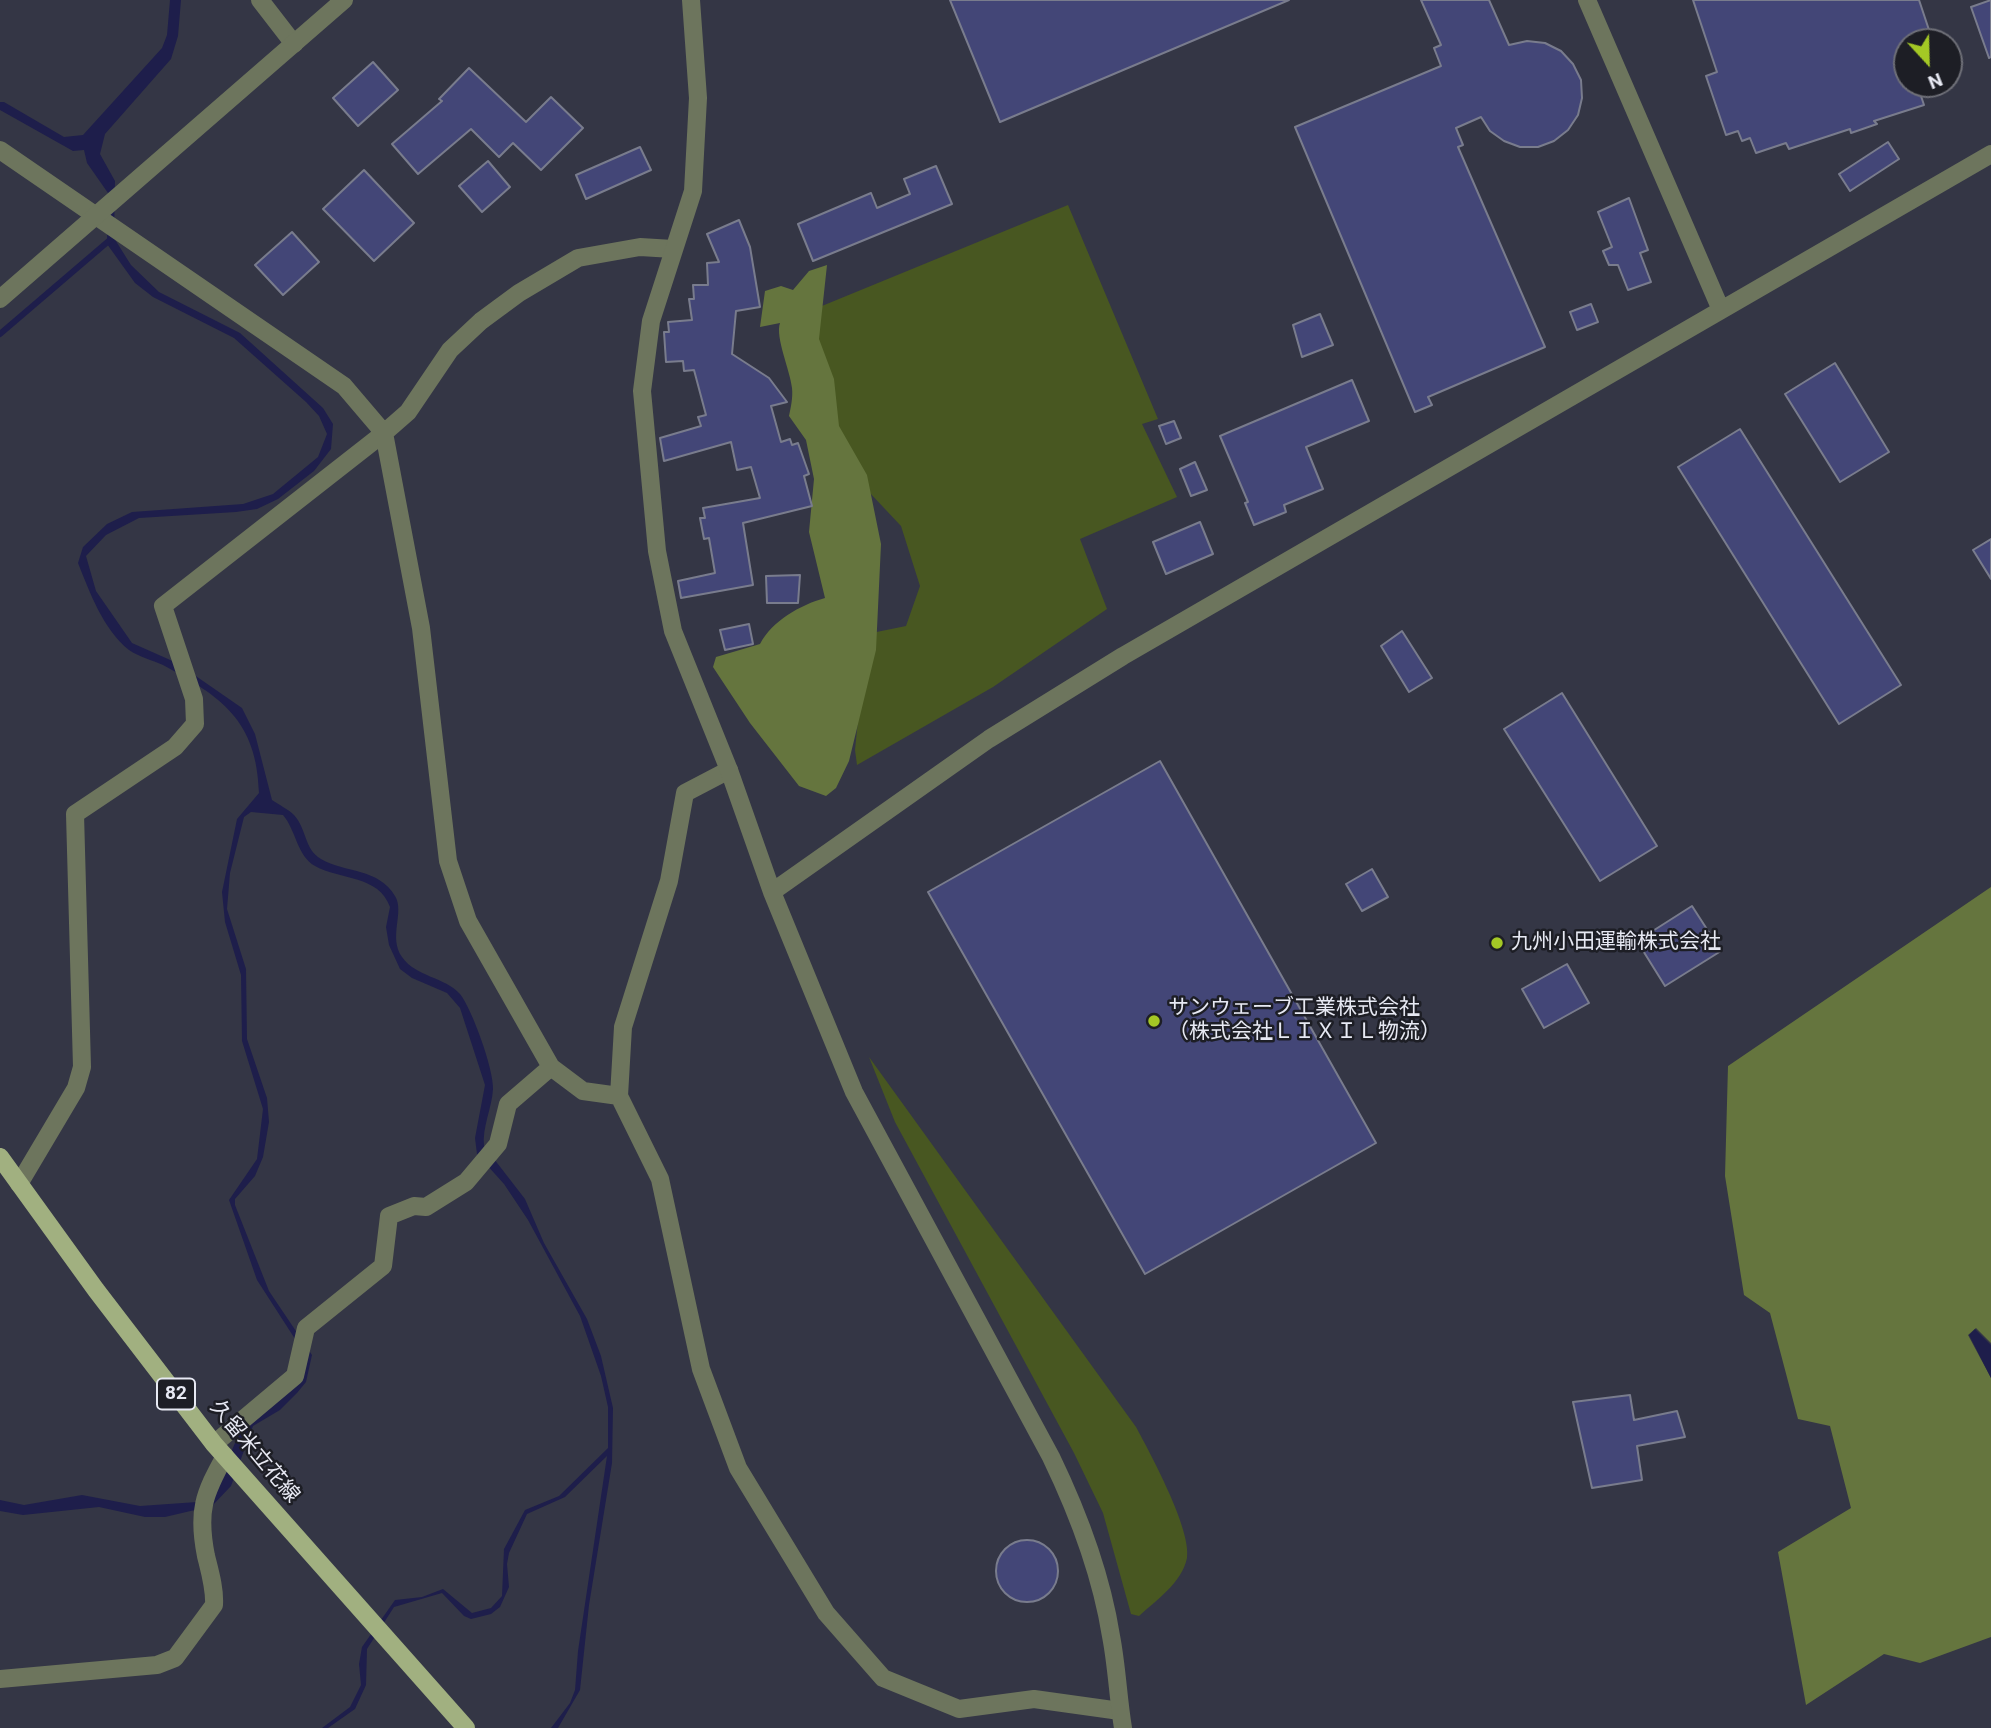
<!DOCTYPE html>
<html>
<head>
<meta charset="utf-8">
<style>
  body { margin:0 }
  #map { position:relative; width:1991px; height:1728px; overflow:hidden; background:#343645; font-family:Roboto,sans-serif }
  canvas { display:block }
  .north { position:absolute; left:1893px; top:28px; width:70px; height:70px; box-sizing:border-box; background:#1d1e25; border:2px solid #6e6f77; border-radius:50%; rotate:158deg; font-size:19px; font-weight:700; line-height:28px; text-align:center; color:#e7e9f3 }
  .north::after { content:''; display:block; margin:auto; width:24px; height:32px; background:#a4c825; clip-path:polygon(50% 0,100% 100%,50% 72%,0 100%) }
</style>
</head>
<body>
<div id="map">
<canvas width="1991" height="1728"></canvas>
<div class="north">N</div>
</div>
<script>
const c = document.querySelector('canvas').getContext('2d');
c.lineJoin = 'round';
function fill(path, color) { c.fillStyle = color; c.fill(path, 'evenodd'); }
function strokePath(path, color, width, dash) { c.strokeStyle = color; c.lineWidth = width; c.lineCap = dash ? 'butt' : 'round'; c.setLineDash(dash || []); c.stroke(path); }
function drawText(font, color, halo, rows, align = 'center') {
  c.font = font + ' Roboto,"Noto Sans JP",sans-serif'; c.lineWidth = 5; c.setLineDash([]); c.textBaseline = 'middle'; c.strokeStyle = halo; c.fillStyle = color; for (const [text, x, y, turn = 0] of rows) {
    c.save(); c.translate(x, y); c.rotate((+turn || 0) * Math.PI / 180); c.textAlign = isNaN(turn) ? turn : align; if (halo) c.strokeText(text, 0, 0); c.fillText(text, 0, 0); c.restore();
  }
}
const green = new Path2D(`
  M1068,205L1158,419L1142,424L1177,497L1080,539L1107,609L993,687L857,765L855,750L859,710L852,637L906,626L920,586L901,526L869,492L821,417L817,308Z
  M869,1057L1136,1427C1150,1453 1192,1530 1187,1558C1182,1583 1155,1601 1139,1616L1131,1614L1103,1513L1074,1453L895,1122Z`);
const forest = new Path2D(`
  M827,265L819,339L834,379L839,426L867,475L881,544L876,650L849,761L836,788L826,796L799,786L750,723L713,667L716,657L760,644C772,621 800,605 825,598L809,532L814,479L806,440L789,416C791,407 793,397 792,388C790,370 775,337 780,323L760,327L765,291L781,286L793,290L809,271Z
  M1991,887V1343L1976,1328L1968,1335L1991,1378V1637L1920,1663L1884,1654L1806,1705L1778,1552L1851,1508L1830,1426L1798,1419L1770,1313L1744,1295L1725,1176L1728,1066Z`);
const water = new Path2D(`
  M170,0H181L178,36L171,59L105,134L100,154L115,181L114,238L131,265L159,292L240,333L323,408L333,424L331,449L314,471L278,499L257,509L236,512L139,518L106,535L86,556L96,591L132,643L177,663L242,708L255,734L272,800C279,805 288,809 294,815C307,829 304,849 321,859C345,873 379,868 395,896C405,912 388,937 402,957C416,977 445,977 460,994C472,1009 494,1070 493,1089C492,1108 482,1127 484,1146L525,1199L544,1243L587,1319L601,1356L613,1408L612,1463L589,1605L580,1690L558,1728H551L570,1703L575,1690L578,1651L607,1456L565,1497L527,1514L509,1553L507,1564L509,1587L500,1607L491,1614L471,1619L464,1616L442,1593L394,1607L367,1649L366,1685L355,1709L328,1728H322L350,1707L361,1685L359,1664L362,1647L395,1600L422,1597L443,1589L472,1613L491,1608L502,1596L504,1549L525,1510L559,1496L608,1448V1407L601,1376L580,1316L528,1220L504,1184L477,1154L475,1138L485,1085L460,1008L447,993L412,978L400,969L389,945L386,927L390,907C379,875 340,880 315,866C297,856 296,830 283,815L251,812L244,817L230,873L227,909L246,969L247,1039L267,1098L269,1122L263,1157L255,1176L235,1199V1205L269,1291L312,1355L306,1382L297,1393L280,1410L253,1426L231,1486L212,1506L165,1517H145L99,1507L23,1515L0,1511V1500L24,1505L82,1495L140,1506L197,1502L221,1476L243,1424L306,1356L257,1280L229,1200L257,1159L263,1109L242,1041L241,975L225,922L222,892L237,819L259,793C257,721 222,697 163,665C152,660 139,657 129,650C103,629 90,593 78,563L83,547L107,524L132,512L243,504L273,494L318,457L327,434L319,416L306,402L234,338L153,297L135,283L107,244L108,193L87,163L84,150L73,151L0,110V102H4L64,137L83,135L162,48L167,35Z
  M1975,1329L1991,1345V1378L1969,1335Z`);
const stream = new Path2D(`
  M0,334L111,239`);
const building = new Path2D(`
  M950,0H1289L1000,122Z
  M1421,0H1489L1509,45L1527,41L1545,43L1561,51L1573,64L1581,80L1582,98L1578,115L1568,130L1554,141L1538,147H1520L1504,141L1490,131L1481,117L1456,128L1463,145L1458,147L1545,347L1428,397L1432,405L1415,412L1295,127L1441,66L1434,48L1441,45Z
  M1693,0H1919L1933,42H1907V84H1917L1924,105L1874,121L1877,124L1851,133L1850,129L1789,149L1786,143L1756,153L1750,138L1742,141L1738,131L1726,135L1706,76L1717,72Z
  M1991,0V57L1989,58L1971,7Z
  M373,62L398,90L358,126L333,98Z
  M469,68L526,122L551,97L583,128L541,170L513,143L499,157L471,129L418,174L392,144L442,101L439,99Z
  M1888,142L1899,159L1850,191L1839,174Z
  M640,147L651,170L586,199L576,175Z
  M488,161L510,187L482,212L459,186Z
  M936,166L952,204L813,261L798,224L871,193L877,208L910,194L904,179Z
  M364,170L414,223L374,261L323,209Z
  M1629,198L1648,250L1640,253L1651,282L1628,290L1618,265H1609L1603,251L1612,247L1598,212Z
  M739,220L750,247L760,307L736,311L732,354L769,378L787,402L771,406L781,442L790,439L792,445L798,443L809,474L804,476L812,506L743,523L753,585L681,598L678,581L715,573L709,538L704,539L700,518H705L703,508L760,498L751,467L737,470L731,442L664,461L660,438L701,426L698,417L706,415L694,370L684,371L683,361L666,362L664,332H669L668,322L692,320L689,299H694L693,285H708L707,263L719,262L707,234Z
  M292,232L319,262L283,295L255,265Z
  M1591,304L1598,322L1577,330L1570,312Z
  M1320,314L1333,345L1302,357L1293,325Z
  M1835,363L1889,452L1840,482L1785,394Z
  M1352,380L1369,421L1306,447L1323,489L1284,505L1286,512L1254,525L1245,503L1248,502L1220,436Z
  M1174,421L1181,438L1166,444L1159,426Z
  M1740,429L1901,685L1839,724L1678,467Z
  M1195,462L1207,490L1191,496L1180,469Z
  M1200,522L1213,554L1166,574L1153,542Z
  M1991,539V579L1973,550Z
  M800,575L798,603H767L766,576Z
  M749,624L753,644L725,650L720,630Z
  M1402,631L1432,678L1409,692L1381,646Z
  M1562,693L1657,846L1600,881L1504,729Z
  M1160,761L1376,1143L1145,1274L928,892Z
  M1372,869L1388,897L1362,911L1346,884Z
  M1692,906L1721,951L1665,986L1637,941Z
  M1567,964L1589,1003L1544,1028L1522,989Z
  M1630,1395L1634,1420L1677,1411L1685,1437L1637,1446L1642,1480L1592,1488L1573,1402Z
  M996 1571a31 31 0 1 1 62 0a31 31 0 1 1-62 0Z`);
const minor = new Path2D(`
  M260,0L294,44
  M0,150L344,386L384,433L421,628L448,861L468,921L551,1067L583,1091L619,1096
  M729,770L685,793L669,881L623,1027L619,1096L660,1179L701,1369L738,1468L826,1613L883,1678L959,1709L1034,1699L1120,1711
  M19,1184L76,1088L82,1067L75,814L175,747L195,724L194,699L163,606L384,433L408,412L450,350L481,321L519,293L578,258L640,247L673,249
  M214,1444L295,1376L306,1328L383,1266L389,1216L414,1206L426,1207L466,1182L498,1144L508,1104L551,1067
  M0,1679L157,1665L175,1658L214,1605C215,1589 210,1572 206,1556C197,1511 204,1494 225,1456`);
const tertiary = new Path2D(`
  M691,0L698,98L693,191L651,321L642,391L657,551L673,631L729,770L772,892L854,1092L1051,1457C1079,1515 1101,1573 1111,1636C1117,1667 1118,1698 1123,1728
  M1587,0L1721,310
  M0,299L344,0
  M772,892L989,739L1123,656L1991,154`);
const primary = new Path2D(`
  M0,1157L96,1290L214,1444L466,1728`);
const markers = [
  [1497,943,7,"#a4c825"],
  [1154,1021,7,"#a4c825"]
];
const shields = [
  [176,1394,38]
];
const shieldNames = [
  ["82",176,1394]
];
const poiNames = [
  ["九州小田運輸株式会社",1511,943],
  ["サンウェーブ工業株式会社",1168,1009],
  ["（株式会社ＬＩＸＩＬ物流）",1168,1033]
];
const streetNames = [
  ["久留米立花線",254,1452,50]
];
fill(green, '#485721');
fill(forest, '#65753e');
fill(water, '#1e1e4b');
strokePath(stream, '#1e1e4b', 6);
fill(building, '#434677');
strokePath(building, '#797c8d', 2);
strokePath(minor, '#6d755d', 18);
strokePath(tertiary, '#6d755d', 18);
strokePath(primary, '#a1b080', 18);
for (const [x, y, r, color] of markers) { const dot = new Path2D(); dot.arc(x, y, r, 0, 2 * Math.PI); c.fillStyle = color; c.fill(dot); strokePath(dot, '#1d1e25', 2.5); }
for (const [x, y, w] of shields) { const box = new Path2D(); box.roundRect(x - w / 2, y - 15.5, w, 31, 5); c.fillStyle = '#1d1e25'; c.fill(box); strokePath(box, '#e7e9f3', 2); }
drawText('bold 19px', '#e7e9f3', null, shieldNames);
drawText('21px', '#e7e9f3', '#1d1e25', poiNames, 'left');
drawText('21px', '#e7e9f3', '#1d1e25', streetNames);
</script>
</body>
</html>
